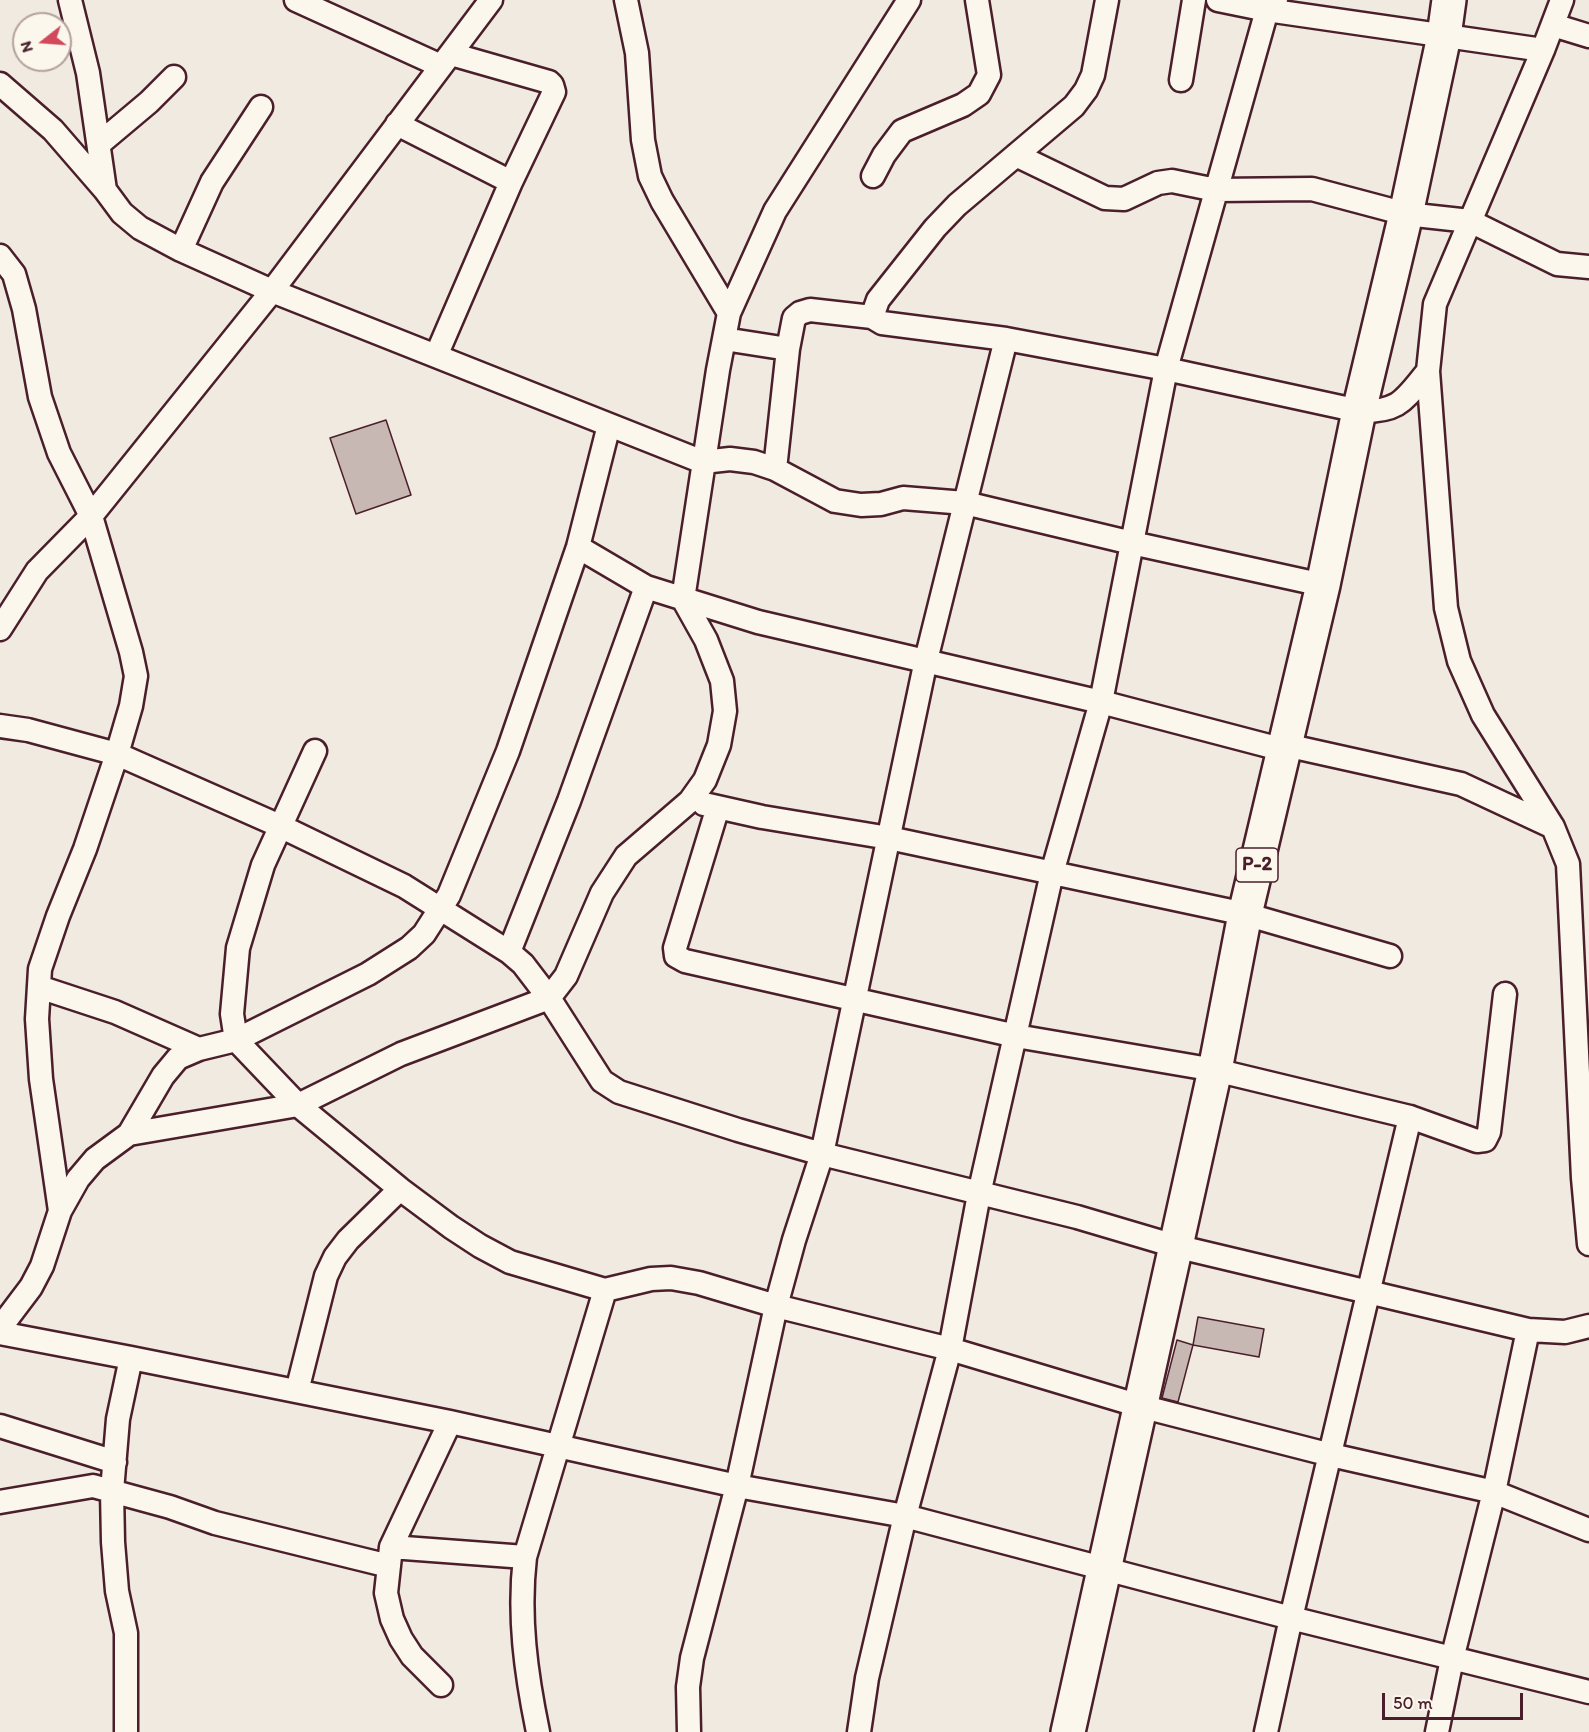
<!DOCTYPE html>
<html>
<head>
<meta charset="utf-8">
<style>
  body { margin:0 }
  #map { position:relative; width:1589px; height:1732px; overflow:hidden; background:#f0eae0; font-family:Itim,sans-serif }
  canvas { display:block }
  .north { position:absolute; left:12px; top:12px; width:60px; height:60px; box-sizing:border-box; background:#fbf7ec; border:2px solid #b4a19f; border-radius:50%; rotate:253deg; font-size:16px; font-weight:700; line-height:24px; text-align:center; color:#4a1f2b }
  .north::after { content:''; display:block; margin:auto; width:21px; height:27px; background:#d1495b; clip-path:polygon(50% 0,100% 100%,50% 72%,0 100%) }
  .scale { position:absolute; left:1382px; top:1693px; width:141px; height:27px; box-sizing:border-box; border:3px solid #4a1f2b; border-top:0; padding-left:8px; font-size:18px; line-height:21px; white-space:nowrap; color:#4a1f2b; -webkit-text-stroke:4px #fbf7ec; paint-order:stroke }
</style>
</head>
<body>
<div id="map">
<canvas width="1589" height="1732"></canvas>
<div class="north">N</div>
<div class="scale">50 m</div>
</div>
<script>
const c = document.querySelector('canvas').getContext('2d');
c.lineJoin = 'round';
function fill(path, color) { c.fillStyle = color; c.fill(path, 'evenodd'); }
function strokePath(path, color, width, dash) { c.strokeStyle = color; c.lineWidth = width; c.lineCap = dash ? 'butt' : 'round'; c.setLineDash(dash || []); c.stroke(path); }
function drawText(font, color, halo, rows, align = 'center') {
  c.font = font + ' Itim,sans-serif'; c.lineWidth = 4.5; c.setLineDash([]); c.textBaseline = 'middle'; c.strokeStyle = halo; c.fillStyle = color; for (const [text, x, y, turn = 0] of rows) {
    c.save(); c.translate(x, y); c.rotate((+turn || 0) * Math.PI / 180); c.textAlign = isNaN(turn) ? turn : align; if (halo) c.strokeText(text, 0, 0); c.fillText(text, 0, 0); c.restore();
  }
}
const building = new Path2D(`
  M386,420L411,495L356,514L330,438Z
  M1198,1317L1264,1329L1259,1357L1193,1345Z
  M1177,1340L1193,1345L1178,1402L1162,1398Z`);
const street = new Path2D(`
  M70,0L88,73L105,190
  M296,0L441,66
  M626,0L637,53L643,140L650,176L662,201L729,313
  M1218,0L1267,10L1543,50
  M1562,0L1543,50L1435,304L1428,371L1446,608L1459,661L1483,715L1553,827L1568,864L1583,1178L1589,1244
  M1553,25L1589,36
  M451,54L549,82L552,85L554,92L511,182
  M1181,80L1194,0
  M0,84L53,130L105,190L122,213L140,228L181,250L272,291L703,462L730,459L754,462L775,469L835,501L861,505L881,504L903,498L965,503L1132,543L1323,585
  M397,124L511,182L436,356
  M99,144L149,102L174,77
  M1016,155L1105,198L1124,199L1158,183L1172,181L1216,190L1312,189L1406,214L1470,221L1557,264L1589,267
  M873,176L884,155L902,131L963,105L979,94L989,75L977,0
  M181,250L212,182L261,107
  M0,256L14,274L24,309L40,397L59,453L91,516L131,652L136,676L131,706L117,754L85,849L58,916L40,969L37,1019L41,1079L60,1211
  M872,317L878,300L935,228L957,205L1074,106L1086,90L1093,75L1107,0
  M724,339L788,349
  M775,469L788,349L794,318L800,313L810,310L872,317L882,323L1006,339L1166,369L1359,411C1400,412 1404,400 1428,371
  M578,547L646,587L758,622L1101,702L1284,750L1299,748L1461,784L1553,827
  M0,629L37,571L91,516L272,291L491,0
  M0,726L28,730L117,754L280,826L404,886L509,952L523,964L549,998L602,1081L619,1092L738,1130L822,1154L1077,1217L1175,1246L1528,1330L1565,1332L1589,1326
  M315,751L263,865L238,948L232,1014L236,1040L298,1105L400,1189L451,1227L480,1246L510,1262L605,1290L651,1279L671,1278L699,1283L776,1306L950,1349L1140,1406L1331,1455L1494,1492L1589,1530
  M704,804L762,817L889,838L1245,914L1390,956
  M718,807L675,948L676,956L685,961L1016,1036L1215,1070L1410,1117L1477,1141L1485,1140L1489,1132L1505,994
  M509,952L569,801L646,587
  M39,987L115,1012L199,1049
  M129,1134L163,1076L178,1058L199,1049L236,1040L368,974L409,948L424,934L449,895L508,751L578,547L609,425
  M0,1328L31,1287L42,1266L60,1211L78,1179L95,1159L129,1134L298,1105L401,1054L549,998L566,976L602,893L626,856L690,801L705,780L719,745L725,711L722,681L706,640L683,599L718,370L729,313L775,211L909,0
  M0,1333L131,1358L450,1422L737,1486L905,1516L1291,1618L1589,1692
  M297,1391L326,1276L335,1257L348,1240L400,1189
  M0,1426L115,1462
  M0,1502L93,1486L170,1507L215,1523L389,1566
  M391,1547L525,1557
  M441,1685L412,1656L401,1639L392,1619L386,1593L391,1547L450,1422
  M126,1732V1633L117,1591L113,1542L112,1491L118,1419L131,1358
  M538,1732C526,1674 518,1616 525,1557L605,1290
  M689,1732L688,1687L692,1658L737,1486L776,1306L794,1240L822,1154L926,660L1006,339
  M859,1732L867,1678L905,1516L950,1349L979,1194L1052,873L1101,702L1166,369L1267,10L1276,0
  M1266,1732L1291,1618L1410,1117
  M1437,1732L1452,1659L1494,1492L1528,1330`);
const highway = new Path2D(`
  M1068,1732L1215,1070L1245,914L1323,585L1359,411L1406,214L1444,36L1449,0`);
const shields = [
  [1257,865,42]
];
const shieldNames = [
  ["P-2",1257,865]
];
fill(building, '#c8b8b3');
strokePath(building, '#4a1f2b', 1.5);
strokePath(street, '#4a1f2b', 27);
strokePath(highway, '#4a1f2b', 38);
strokePath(street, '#fbf7ec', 22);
strokePath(highway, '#fbf7ec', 33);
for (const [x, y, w] of shields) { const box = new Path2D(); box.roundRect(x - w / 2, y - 17, w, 34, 4.5); c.fillStyle = '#fbf7ec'; c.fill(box); strokePath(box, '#4a1f2b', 1.5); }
drawText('bold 20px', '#4a1f2b', null, shieldNames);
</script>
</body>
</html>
